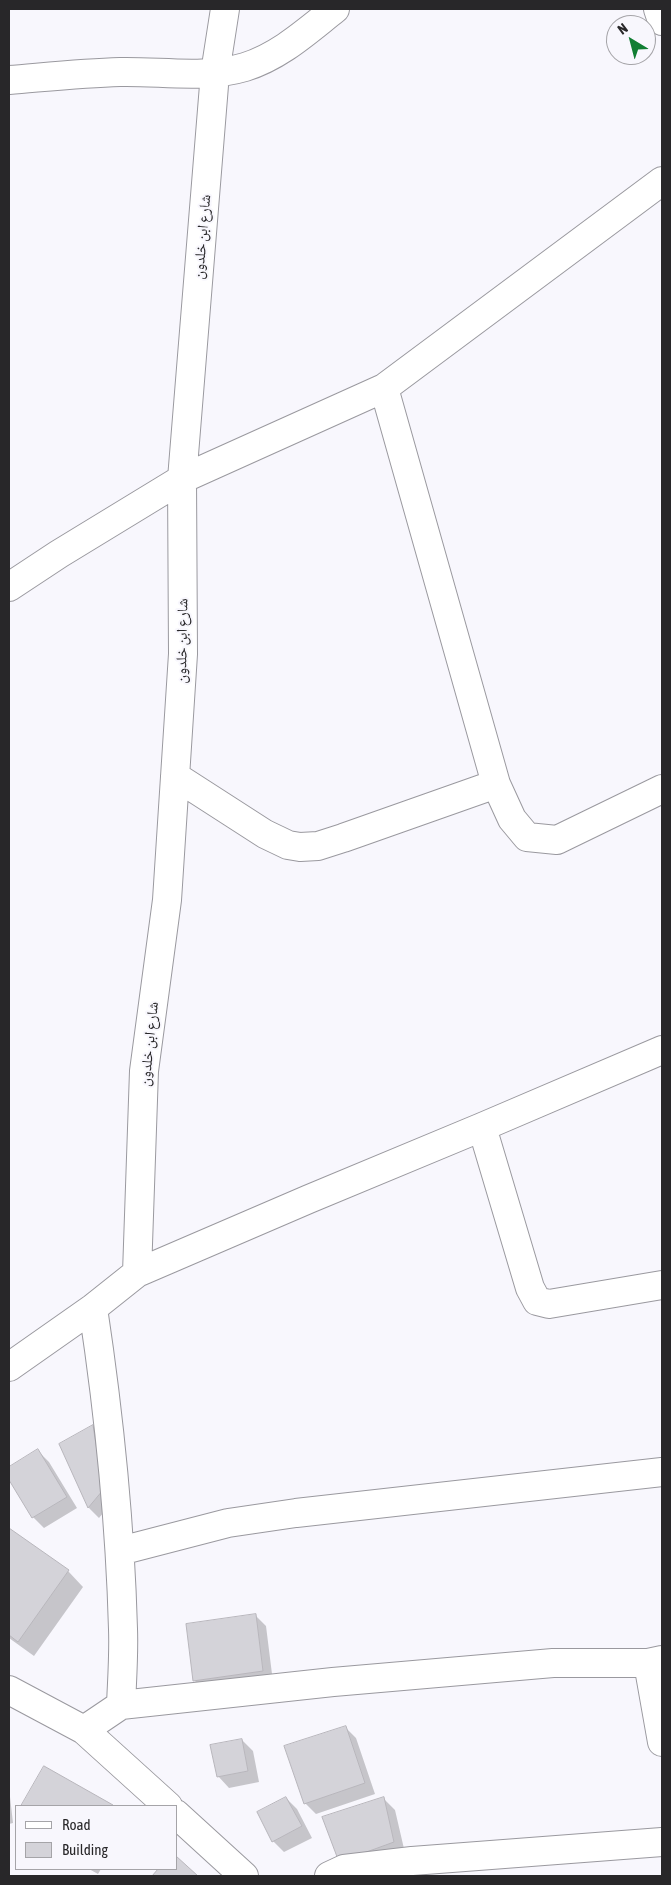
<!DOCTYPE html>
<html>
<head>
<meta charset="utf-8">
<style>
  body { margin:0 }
  #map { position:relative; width:671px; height:1885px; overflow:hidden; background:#f8f7fd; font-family:"Asap Condensed",sans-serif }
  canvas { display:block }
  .frame { position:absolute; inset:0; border:10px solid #282729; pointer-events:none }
  .legend { position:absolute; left:15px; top:1805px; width:162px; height:65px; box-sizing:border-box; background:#f8f7fd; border:1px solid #a5a4a8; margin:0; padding:6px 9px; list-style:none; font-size:15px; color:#282729 }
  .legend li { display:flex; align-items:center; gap:10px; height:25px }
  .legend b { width:25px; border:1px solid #a5a4a8 }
  .north { position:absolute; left:606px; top:15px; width:50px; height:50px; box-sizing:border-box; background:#f8f7fd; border:1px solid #a5a4a8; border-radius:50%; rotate:323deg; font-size:14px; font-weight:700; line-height:20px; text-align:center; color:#282729 }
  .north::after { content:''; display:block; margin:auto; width:18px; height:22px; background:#117e33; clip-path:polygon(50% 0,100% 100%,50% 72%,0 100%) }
</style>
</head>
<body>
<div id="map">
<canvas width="671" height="1885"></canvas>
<div class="frame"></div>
<ul class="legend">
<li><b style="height:6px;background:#fff"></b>Road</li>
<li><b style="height:14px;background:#d4d3d9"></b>Building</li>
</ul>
<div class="north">N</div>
</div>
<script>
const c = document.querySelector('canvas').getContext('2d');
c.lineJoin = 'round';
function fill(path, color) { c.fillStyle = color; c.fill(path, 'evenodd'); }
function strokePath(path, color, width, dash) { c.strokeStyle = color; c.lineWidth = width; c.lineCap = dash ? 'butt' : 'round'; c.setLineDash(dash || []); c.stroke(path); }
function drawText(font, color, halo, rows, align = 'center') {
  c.font = font + ' "Asap Condensed","Noto Naskh Arabic",sans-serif'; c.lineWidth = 4; c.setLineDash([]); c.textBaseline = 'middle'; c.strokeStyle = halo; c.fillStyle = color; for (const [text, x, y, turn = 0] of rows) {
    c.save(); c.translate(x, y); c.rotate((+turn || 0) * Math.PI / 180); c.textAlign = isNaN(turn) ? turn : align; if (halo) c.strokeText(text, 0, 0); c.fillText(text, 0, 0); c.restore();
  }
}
const shadow = new Path2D(`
  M93,1426L103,1437L113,1501L99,1518L89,1508L61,1444Z
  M38,1451L49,1462L77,1508L44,1528L33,1517L9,1477V1469Z
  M9,1530L68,1571L83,1587L34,1656L9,1638Z
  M255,1615L266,1626L273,1682L205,1691L194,1680Z
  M345,1727L356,1738L375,1794L316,1814L305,1803Z
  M242,1740L253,1751L259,1782L229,1788L218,1776Z
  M44,1768L112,1806H113H23Z
  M9,1788L13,1823L9,1824Z
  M286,1798L297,1809L312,1838L284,1852L273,1841Z
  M384,1799L395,1810L405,1853L351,1872Z
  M176,1858L196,1876H153L160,1869H176Z
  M89,1869H101L98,1874Z`);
const building = new Path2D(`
  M93,1425L103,1490L88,1508L59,1444Z
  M38,1449L67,1497L32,1518L9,1480V1467Z
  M9,1528L69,1570L18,1642L9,1635Z
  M256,1614L263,1671L193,1681L186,1624Z
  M346,1726L365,1783L304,1804L284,1746Z
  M242,1739L248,1771L217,1777L210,1745Z
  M44,1766L113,1805L112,1806H21Z
  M286,1797L302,1826L272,1842L257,1812Z
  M384,1797L394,1842L339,1862L322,1817Z
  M176,1856L198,1876H152L158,1869H176Z`);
const minor = new Path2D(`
  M658,9L662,21
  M9,80C46,77 83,73 120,72C161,71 205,79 245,67C280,56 307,31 335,9
  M384,388L496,784L512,819L527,837L557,840L662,789
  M9,587L59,554L182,479L384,388L662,181
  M175,776L265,834L288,845L300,847L318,846L343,838L496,784
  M482,1127L530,1288L537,1301L549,1304L662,1285
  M137,1273L144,1071L167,900L183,654L182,479L215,73L225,9
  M93,1308C109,1414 120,1521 123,1629C124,1654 122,1680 121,1705
  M9,1367L93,1308L137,1273L309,1199L482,1127L662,1050
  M120,1551L228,1523L296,1513L662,1472
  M648,1663L662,1742
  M9,1690L84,1730L168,1806
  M84,1730L121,1705L333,1682L553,1663H648L662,1660
  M176,1814L244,1876
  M329,1876L344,1869L412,1861L662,1842`);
const streetNames = [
  ["شارع ابن خلدون",202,237,-85],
  ["شارع ابن خلدون",182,641,-89],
  ["شارع ابن خلدون",149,1044,-84]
];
fill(shadow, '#0003');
fill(building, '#d4d3d9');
strokePath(building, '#b8b6bc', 1);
strokePath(minor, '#9a999f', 30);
strokePath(minor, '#fff', 28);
drawText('15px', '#282729', '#f8f7fd', streetNames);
</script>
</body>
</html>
